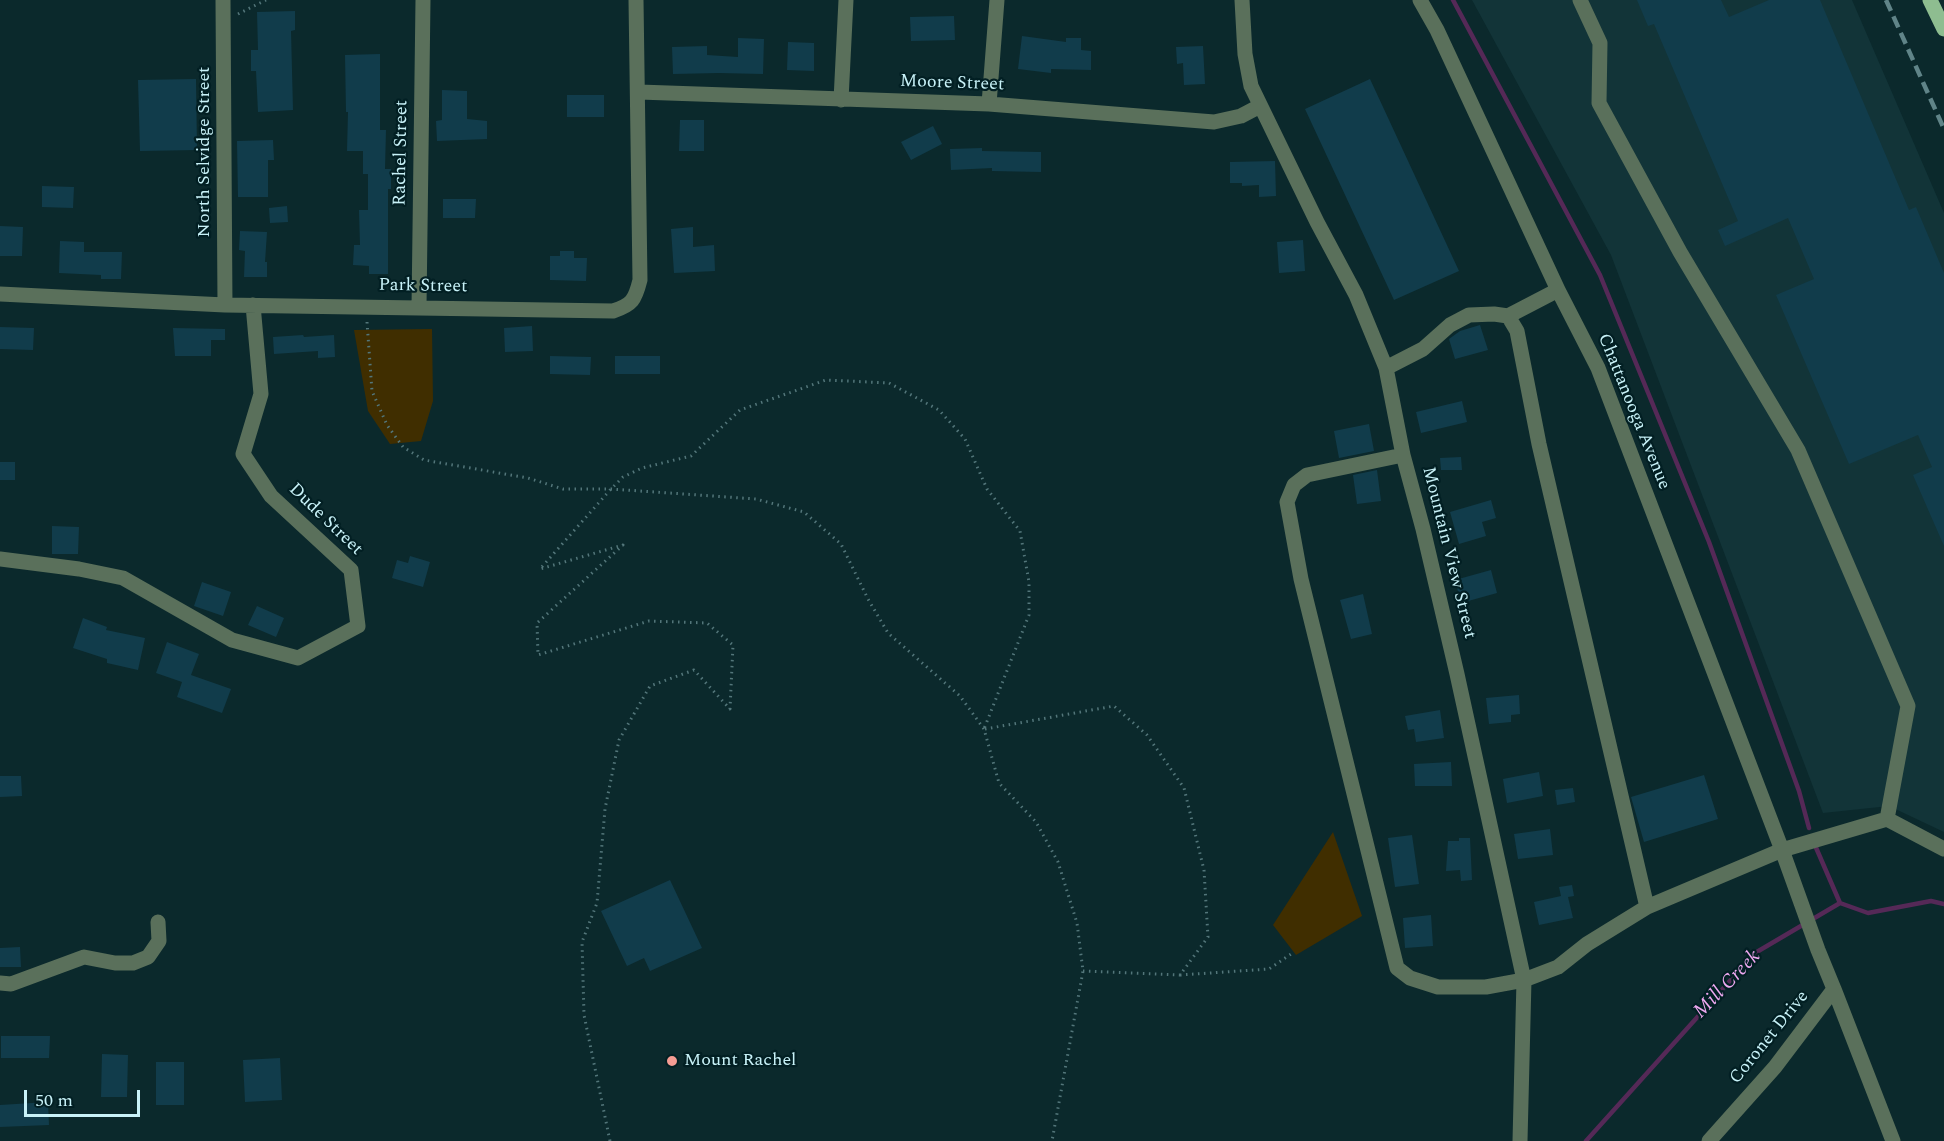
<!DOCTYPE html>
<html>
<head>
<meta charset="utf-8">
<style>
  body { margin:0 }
  #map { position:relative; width:1944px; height:1141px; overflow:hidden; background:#0b292c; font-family:Spectral,serif }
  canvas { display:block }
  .scale { position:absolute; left:24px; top:1090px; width:116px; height:27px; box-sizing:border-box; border:3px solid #c8f2f8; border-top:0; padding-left:8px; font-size:18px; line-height:21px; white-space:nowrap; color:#c8f2f8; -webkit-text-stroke:4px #021f23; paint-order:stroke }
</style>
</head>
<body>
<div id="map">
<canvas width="1944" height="1141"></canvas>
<div class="scale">50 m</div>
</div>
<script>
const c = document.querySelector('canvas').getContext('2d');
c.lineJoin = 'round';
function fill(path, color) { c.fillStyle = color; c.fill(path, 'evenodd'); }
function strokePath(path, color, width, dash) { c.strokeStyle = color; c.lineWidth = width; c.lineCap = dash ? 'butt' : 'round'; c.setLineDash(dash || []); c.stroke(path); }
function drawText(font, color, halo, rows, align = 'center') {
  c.font = font + ' Spectral,serif'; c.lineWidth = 4.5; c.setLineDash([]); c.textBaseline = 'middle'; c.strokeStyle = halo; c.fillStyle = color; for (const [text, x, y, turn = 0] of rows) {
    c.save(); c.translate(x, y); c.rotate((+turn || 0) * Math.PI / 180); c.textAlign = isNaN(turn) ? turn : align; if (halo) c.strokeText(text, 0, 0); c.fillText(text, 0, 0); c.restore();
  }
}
const built = new Path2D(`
  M1472,0H1852L1944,213V832L1889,806L1823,813L1611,255Z`);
const green = new Path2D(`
  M432,329L433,401L421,441L390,444L368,411L354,330Z
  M1333,832L1362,916L1296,955L1273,925Z`);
const stream = new Path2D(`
  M1453,0L1600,275L1709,542L1799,791L1809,828
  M1814,843L1840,903
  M1586,1141L1755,953L1840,903L1868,913L1931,901L1944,904`);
const building = new Path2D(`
  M1637,0H1721L1729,17L1769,0H1820L1909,210L1916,207L1944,273V546L1913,475L1932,467L1918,435L1849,464L1776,295L1814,279L1788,218L1725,246L1718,230L1738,221L1654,24L1648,26Z
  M295,11V30L291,31L293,110L258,112L256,71H251V50H258L257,12Z
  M954,16L955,40L911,41L910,17Z
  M1022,36L1066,42V38H1081V50L1091,51V70L1051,69V73L1018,69Z
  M738,38L764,39L763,74L719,73L673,74L672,47L707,46V55L738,57Z
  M788,42L814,43V71L787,70Z
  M1203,46L1205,84L1184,85L1183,63L1177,64L1176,47Z
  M380,54V130H386L385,169H391V189H388V274H369V266L353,265L354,245H360L359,210H368V174H363V151H347L348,112H346L345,55Z
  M196,79L197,150L140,151L138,80Z
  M1370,79L1459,271L1394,300L1305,109Z
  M442,90L467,91V119L487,121V139L437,141L436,121L442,120Z
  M567,95H604V117H567Z
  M680,120H704V151H679Z
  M933,126L942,144L911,160L901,142Z
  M273,140L274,160H268V197H238L237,141Z
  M982,148V151L1041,152V172L992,171V168L951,170L950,149Z
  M1275,161L1276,196L1259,197V185L1242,186V183H1230V162Z
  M42,186L74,187L73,208L42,207Z
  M443,199H476L475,218H443Z
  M287,206L288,222L270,223L269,208Z
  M0,226L23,227L22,256H0Z
  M693,227V247L714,245L715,271L674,273L671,229Z
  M240,231L267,232L265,262H267V277H244L245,251L239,250Z
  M1303,240L1305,271L1279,273L1277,242Z
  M60,241L84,242V252H122L121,279H101V275L59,273Z
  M560,251H574V258H587L586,281L550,280V256H560Z
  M1480,325L1488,350L1455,359L1449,339L1460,331Z
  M532,326L533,351L505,352L504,328Z
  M0,327L34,328L33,350L0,349Z
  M173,328L225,329V340H211V356H175Z
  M303,335L304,337L334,335L335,357L318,358V351L274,354L273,337Z
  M550,356L591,357L590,375L550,374Z
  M615,356H660V374H615Z
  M1462,401L1467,422L1421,433L1416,412Z
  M1369,424L1374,451L1339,458L1334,431Z
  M1461,457L1462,470H1441L1440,458Z
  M0,462H15V480H0Z
  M1377,470L1381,501L1357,504L1353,475Z
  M1491,500L1496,518L1482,522L1486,536L1459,544L1450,512Z
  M52,526L79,527L78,554H52Z
  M410,556L430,562L423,587L392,578L397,560L408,563Z
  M1491,570L1497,593L1461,603L1455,580Z
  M202,582L231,592L223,616L194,606Z
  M1363,594L1372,634L1351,639L1340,600Z
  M257,606L284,618L276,637L248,625Z
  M83,618L107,627L106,630L145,638L138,670L107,663V659L73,648Z
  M167,642L199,654L191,675L231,689L222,713L177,697L182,682L156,673Z
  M1519,695L1520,714L1511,715V722L1489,724L1486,698Z
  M1440,710L1444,738L1416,742L1414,729L1408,730L1405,716Z
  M1451,762L1452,786H1415L1414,764Z
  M1539,772L1543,796L1507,803L1503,779Z
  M1704,775L1718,819L1644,842L1631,797Z
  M0,776H21L22,796L0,797Z
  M1573,788L1575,802L1557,805L1555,790Z
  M1550,829L1553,855L1518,859L1514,834Z
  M1412,835L1419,884L1395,887L1388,838Z
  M1459,838H1470L1472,880L1461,881L1460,870L1446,871L1448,841H1459Z
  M670,880L702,948L650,971L644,958L627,966L601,911Z
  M1572,885L1574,896L1568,897L1573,918L1539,925L1534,902L1561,896L1559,887Z
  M1431,915L1433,946L1405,948L1403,918Z
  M20,947L21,967H0V948Z
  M1,1036H50L49,1058H1Z
  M102,1054L128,1055L127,1097H101Z
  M280,1058L282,1100L245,1102L243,1060Z
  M156,1062H184V1105H156Z
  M48,1102L49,1125L0,1127V1105Z`);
const path = new Path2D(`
  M238,14L266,0
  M367,322L372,391L387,425L403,447L424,460L528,478L563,489H611L756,499L804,512L841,544L868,599L888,633L960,696L984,729L999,783L1036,822L1058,862L1077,923L1083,971L1052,1141
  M985,729L1114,706L1147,735L1184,788L1204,870L1208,937L1180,975L1083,971
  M1180,975L1269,969L1291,954
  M610,1141L584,1015L582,942L597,903L605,809L619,740L650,686L694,670L730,709L733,645L707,623L649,621L538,655L537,623L623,545L540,569L611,489L623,477L642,468L691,456L740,410L826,380L889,383L939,410L965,439L987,489L1020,531L1029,582V615L984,729`);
const minor = new Path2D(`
  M223,0L225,305
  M1242,0L1245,54L1251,86L1317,222L1356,295L1386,368L1403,455L1423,529L1457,674L1524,980L1520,1141
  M1420,0L1437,30L1558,290L1598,368L1782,850L1818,950L1834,989L1775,1067L1709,1141
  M1580,0L1600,43L1599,103L1680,252L1798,450L1908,706L1887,819
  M639,92L989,104L1214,122L1241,116L1260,106
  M841,100L846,0
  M989,104L997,0
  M0,294L225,305L613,311C632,305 635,300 640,280L636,0
  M419,307L423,0
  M1508,316L1517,331L1539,444L1647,907
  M1386,368L1423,349L1450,325L1469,315L1494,314L1508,316L1558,290
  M1403,455L1307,475L1294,485L1287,502L1301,579L1397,968L1410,978L1438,987H1486L1524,980L1558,967L1587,944L1647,907L1782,850L1887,819L1944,849
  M0,559L79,569L123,578L232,640L298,658L358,626L351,570L271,496L243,454L261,394L253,305
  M0,983L11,984L84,957L115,963H133L148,957L159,941L158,922
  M1834,989L1893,1141`);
const major = new Path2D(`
  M1930,0L1944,29`);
const rail = new Path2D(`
  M1886,0L1944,129`);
const markers = [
  [672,1061,6,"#f59c93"]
];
const streetNames = [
  ["Moore Street",952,84,2],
  ["North Selvidge Street",205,152,-90],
  ["Rachel Street",402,153,-89],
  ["Park Street",423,287,1],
  ["Chattanooga Avenue",1633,412,68],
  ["Dude Street",325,520,44],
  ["Mountain View Street",1448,553,76],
  ["Coronet Drive",1770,1038,-51]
];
const poiNames = [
  ["Mount Rachel",684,1061]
];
const waterNames = [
  ["Mill Creek",1728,985,-46]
];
fill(built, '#123438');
fill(green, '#402e00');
strokePath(stream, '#552957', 4.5);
fill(building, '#113c4b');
strokePath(path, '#53767a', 3, [1.5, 4.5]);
strokePath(minor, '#5a705b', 15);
strokePath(major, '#8ebd90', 15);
strokePath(rail, '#608488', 4.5, [12, 6]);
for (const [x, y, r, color] of markers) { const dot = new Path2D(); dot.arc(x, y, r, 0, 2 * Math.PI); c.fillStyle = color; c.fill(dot); strokePath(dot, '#021f23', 2); }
drawText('18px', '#c8f2f8', '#021f23', streetNames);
drawText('18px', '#c8f2f8', '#021f23', poiNames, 'left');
drawText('italic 20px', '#eea8f0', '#021f23', waterNames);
</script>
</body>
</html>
